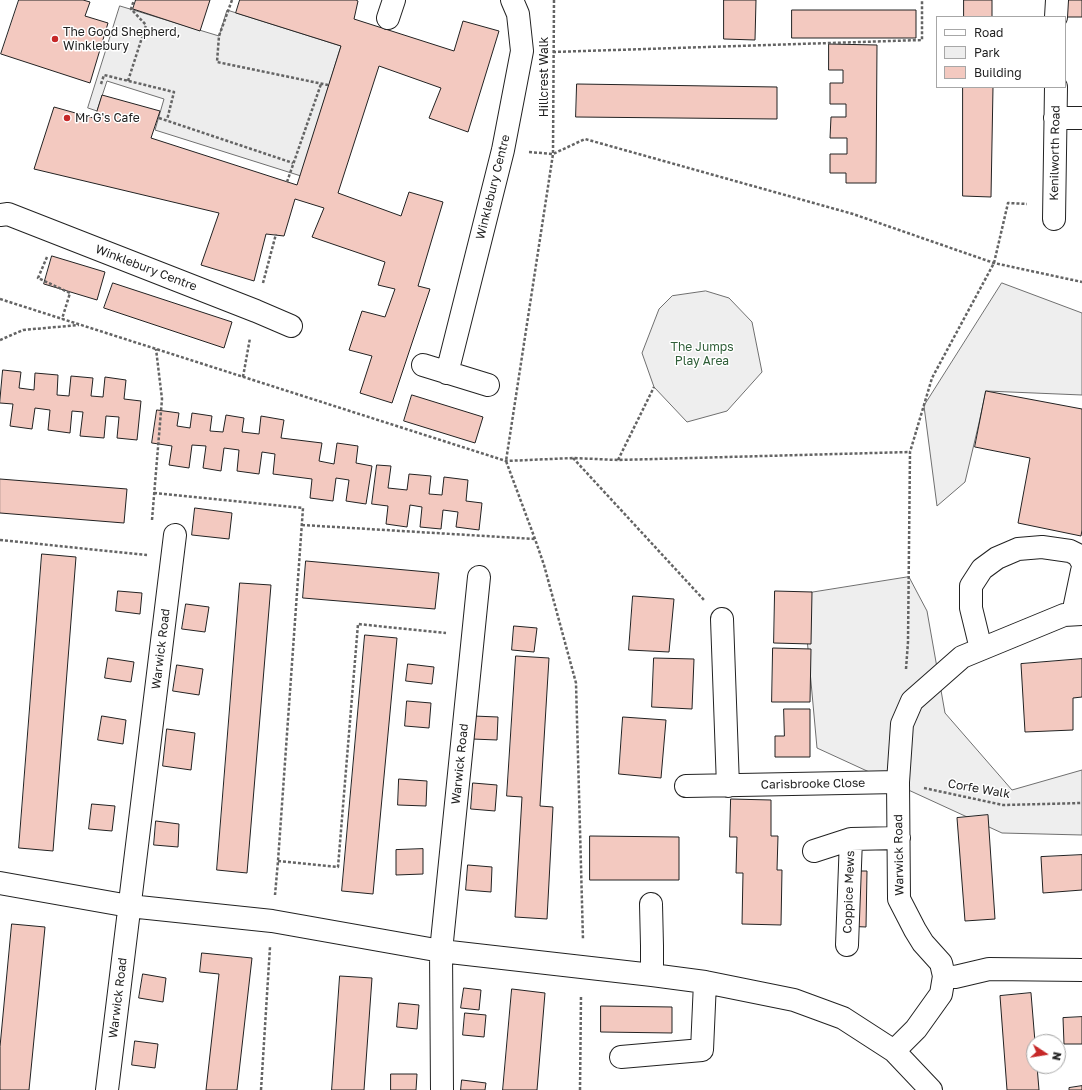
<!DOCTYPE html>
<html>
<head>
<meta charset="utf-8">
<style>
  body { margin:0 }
  #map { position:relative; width:1082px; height:1090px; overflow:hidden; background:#fff; font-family:"Golos Text",sans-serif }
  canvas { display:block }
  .legend { position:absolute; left:936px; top:16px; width:130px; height:72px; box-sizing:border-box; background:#fff; border:1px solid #a7a7a7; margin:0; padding:5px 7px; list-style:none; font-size:12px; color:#222 }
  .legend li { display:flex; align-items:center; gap:8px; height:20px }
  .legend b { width:20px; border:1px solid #a7a7a7 }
  .north { position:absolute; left:1026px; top:1034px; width:40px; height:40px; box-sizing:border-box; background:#fff; border:1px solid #a7a7a7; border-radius:50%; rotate:102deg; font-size:11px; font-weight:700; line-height:16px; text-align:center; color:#222 }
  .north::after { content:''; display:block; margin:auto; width:14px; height:18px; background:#c62828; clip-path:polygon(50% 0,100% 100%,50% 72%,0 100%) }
</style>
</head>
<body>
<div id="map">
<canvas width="1082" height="1090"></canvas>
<ul class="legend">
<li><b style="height:5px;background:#fff"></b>Road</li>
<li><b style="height:11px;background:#eee"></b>Park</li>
<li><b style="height:11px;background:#f3c9c0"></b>Building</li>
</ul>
<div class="north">N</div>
</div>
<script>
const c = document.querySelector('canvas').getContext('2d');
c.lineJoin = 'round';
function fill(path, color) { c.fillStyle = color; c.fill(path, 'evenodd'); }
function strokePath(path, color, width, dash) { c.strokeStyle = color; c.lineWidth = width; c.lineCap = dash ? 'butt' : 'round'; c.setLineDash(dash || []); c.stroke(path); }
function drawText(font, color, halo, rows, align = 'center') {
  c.font = font + ' "Golos Text",sans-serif'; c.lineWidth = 3; c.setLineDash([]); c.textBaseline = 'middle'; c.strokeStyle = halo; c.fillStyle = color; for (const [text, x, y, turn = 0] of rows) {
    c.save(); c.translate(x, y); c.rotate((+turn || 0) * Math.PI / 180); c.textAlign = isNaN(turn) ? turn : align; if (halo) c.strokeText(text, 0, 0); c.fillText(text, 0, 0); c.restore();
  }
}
const green = new Path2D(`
  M1002,283L1082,313V395L986,391L979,423L965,482L937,506L924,406Z
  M706,291L729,298L752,322L762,372L727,411L687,422L654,387L642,353L659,309L672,296Z
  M909,577L927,611L945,713L1012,790L1082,770V835L1002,833L817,748L803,594Z`);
const parking = new Path2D(`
  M120,6L219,36L227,10L341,46L301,176L155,130L164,99L107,81L97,111L88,108Z`);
const building = new Path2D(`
  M19,0H83L90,2L85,16L108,23L90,83L1,54Z
  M136,0H210L200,31L133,9Z
  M240,0H356L358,1L354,19L454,51L463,21L499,31L468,132L429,118L441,88L379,66L338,193L401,216L409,192L443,202L418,286L430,289L392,403L360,393L372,356L349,350L362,311L385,317L395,289L378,285L385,262L312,237L324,208L295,199L284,236L266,234L254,281L201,265L219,213L34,169L54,107L97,119V111L102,95L160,111L151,138L297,185L341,46L236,13Z
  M724,0H756L755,40L724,39Z
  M964,0H992V17H964Z
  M1067,0H1082V17H1067Z
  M792,10H916V38H792Z
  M829,44L877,45L876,183H846V173H830V154H847V138H830L831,117H846V104H830V83H843V70H829Z
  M577,84L777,87V119L576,117Z
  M963,87H993L991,197L963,196Z
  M52,256L105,272L97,300L44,284Z
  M113,283L232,322L224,348L104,308Z
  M3,370L21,372L19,388L34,390L35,373L58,375L57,395L69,396L71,376L93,378L91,396L103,397L105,377L126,380L124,399L141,401L137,440L117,438L119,417L106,416L104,438L80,436L83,412L72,411L70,433L48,430L50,410L35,408L32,429L10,426L13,404L0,403Z
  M986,391L1082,409V530L1081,536L1018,523L1030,458L975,447Z
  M412,395L483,417L475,443L404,421Z
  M157,410L179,413L177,426L190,428L192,413L212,416L210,431L223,432L226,415L244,418L242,432L259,434L261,416L284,420L281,438L322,443L319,461L334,464L337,443L358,446L356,463L372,466L366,504L346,501L349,480L336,478L333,501L310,498L312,479L273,474L275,454L262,452L259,474L237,471L239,450L224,448L221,471L203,468L206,446L192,445L189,468L169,465L172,446L152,443Z
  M377,465L391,466L388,488L407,490L409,474L431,476L429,494L442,495L444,477L468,480L466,501L482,503L479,530L456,527L458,512L443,510L441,529L420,527L422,507L410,505L407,527L386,524L388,506L372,504Z
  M0,479L127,489L124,523L0,513Z
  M195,508L232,513L229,539L192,535Z
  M42,554L76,557L53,851L19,848Z
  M306,561L439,573L435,609L303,598Z
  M240,583L271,585L247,873L217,870Z
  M118,591L142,593L140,614L116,611Z
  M775,591L812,592L811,644L774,643Z
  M633,596L674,599L669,652L629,650Z
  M186,604L209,607L205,632L182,629Z
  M514,626L537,628L534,652L512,650Z
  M365,635L397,638L373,894L342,891Z
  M773,648L811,649L810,702H772Z
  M516,656L549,658L540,806L553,807L547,919L515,917L522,797L507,796Z
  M108,658L134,662L131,682L105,678Z
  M654,658L694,659L692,709L652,707Z
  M1082,659V697L1073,698V730L1025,732L1021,664Z
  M408,664L434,667L432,684L406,681Z
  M177,665L203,669L199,695L173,691Z
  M407,701L431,703L429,728L405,726Z
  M784,709H810V757H775V736H784Z
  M102,716L126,720L123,744L98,740Z
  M473,716L498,717L497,740L472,739Z
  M623,717L666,720L661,778L619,774Z
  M167,729L195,733L191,770L163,766Z
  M399,779L427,781L426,806L398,805Z
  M473,783L497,785L495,811L471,809Z
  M731,799L771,800V836H778L777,870H782L781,925L742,924L743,873H736L737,837H730Z
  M92,804L115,806L112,831L89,829Z
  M988,815L995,919L965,921L957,818Z
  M156,821L179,824L178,847L154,845Z
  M590,836L679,837V880H590Z
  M423,849V874L396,875V850Z
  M1082,855V890L1043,893L1041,857Z
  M468,865L492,867L491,892L466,890Z
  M845,871H867L866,927L844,926Z
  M12,924L45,927L29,1090H0V1047Z
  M202,953L252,958L237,1090H206L219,974L200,972Z
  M143,974L166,978L163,1002L139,998Z
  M340,976L372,978L364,1090H332Z
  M464,988L481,990L479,1010L461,1008Z
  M512,989L545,993L537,1090H503Z
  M1031,993L1035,1042L1034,1066H1037L1039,1090H1007L1000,996Z
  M399,1003L419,1005L417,1029L397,1027Z
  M601,1006L672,1007V1033L601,1032Z
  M465,1013L486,1015L484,1037L463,1035Z
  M1082,1017V1044H1064L1063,1018Z
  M135,1041L158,1044L155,1068L132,1065Z
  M391,1074H417L416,1090H391Z
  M462,1080L486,1083L485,1090H461Z
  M1082,1086V1090H1069V1088Z`);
const path = new Path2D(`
  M232,0L219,36L217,62L328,85
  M554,0L553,154L506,461L535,539L544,565L576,683L583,940
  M553,52L922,40V0
  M128,81L146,25L131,9L134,0
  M101,84L104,75L174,92L167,120
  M159,118L293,163
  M529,152L553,154L585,139L853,214L994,263L1082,282
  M287,182L321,84
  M47,257L38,278L70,293L62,319
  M263,283L276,234
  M0,299L506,461L573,458L618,460L910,452
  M0,340L23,330L79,325
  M243,377L250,338
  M573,458L704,600
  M618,460L654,387
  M154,493L303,508L278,861L275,895
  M152,520L162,399L156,349
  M302,525L535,539
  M0,540L147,555
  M906,669L908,642L910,452L932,378L994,263L1008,203L1027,204
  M924,788L1003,805L1082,803
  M278,861L338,867L358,624L446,633
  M261,1090L270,947
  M580,1090L581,995`);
const minor = new Path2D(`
  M1056,17L1057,0
  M388,18L394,0
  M1055,118H1082
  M0,215L8,214L256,311L291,326
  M1054,219L1056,87
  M423,365L488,385
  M447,373L503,150L522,51L518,14L512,0
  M1073,614L1082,571
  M722,619L728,786
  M981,649L971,608V586L982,569L997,558L1018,549L1042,547L1070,551L1078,555L1082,562
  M686,786L898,782
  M814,851L851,839L899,838
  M0,883L129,906L272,921L441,951L652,975L705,982L794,1000L843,1018L894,1051L931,1090
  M651,904L652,946V975
  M847,945L851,839
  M944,976L955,977L989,969L1082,970
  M894,1051L916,1029L941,994L944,976L941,963L923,943L915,930L899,899L898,782L902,724L912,701L962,657L1064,615L1082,614
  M621,1057L702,1050L705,982
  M107,1090L175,535
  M442,1090L441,951L479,577`);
const markers = [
  [55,39,4,"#c62828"],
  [67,118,4,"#c62828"]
];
const poiNames = [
  ["The Good Shepherd,",63,32],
  ["Winklebury",63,46],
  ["Mr G's Cafe",75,118]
];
const streetNames = [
  ["Hillcrest Walk",544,77,-90],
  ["Kenilworth Road",1055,153,-89],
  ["Winklebury Centre",493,187,-76],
  ["Winklebury Centre",146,268,21],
  ["Warwick Road",161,649,-83],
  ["Warwick Road",460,764,-84],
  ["Carisbrooke Close",813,784,-1],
  ["Corfe Walk",979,789,10],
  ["Warwick Road",899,855,-91],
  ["Coppice Mews",849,892,-88],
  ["Warwick Road",118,998,-83]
];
const parkNames = [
  ["The Jumps",702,347],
  ["Play Area",702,361]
];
fill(green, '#eee');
strokePath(green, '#6f6f6f', 1);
fill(parking, '#ededed');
strokePath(parking, '#6f6f6f', 1);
fill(building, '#f3c9c0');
strokePath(building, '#222', 1);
strokePath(minor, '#222', 24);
strokePath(path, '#646464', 2.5, [3, 2]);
strokePath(minor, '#fff', 22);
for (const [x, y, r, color] of markers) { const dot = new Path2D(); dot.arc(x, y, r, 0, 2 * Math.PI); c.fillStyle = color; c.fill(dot); strokePath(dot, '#fff', 1.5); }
drawText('12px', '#222', '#fff', poiNames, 'left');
drawText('12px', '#222', '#fff', streetNames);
drawText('12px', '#2f5e38', '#fff', parkNames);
</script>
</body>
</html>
